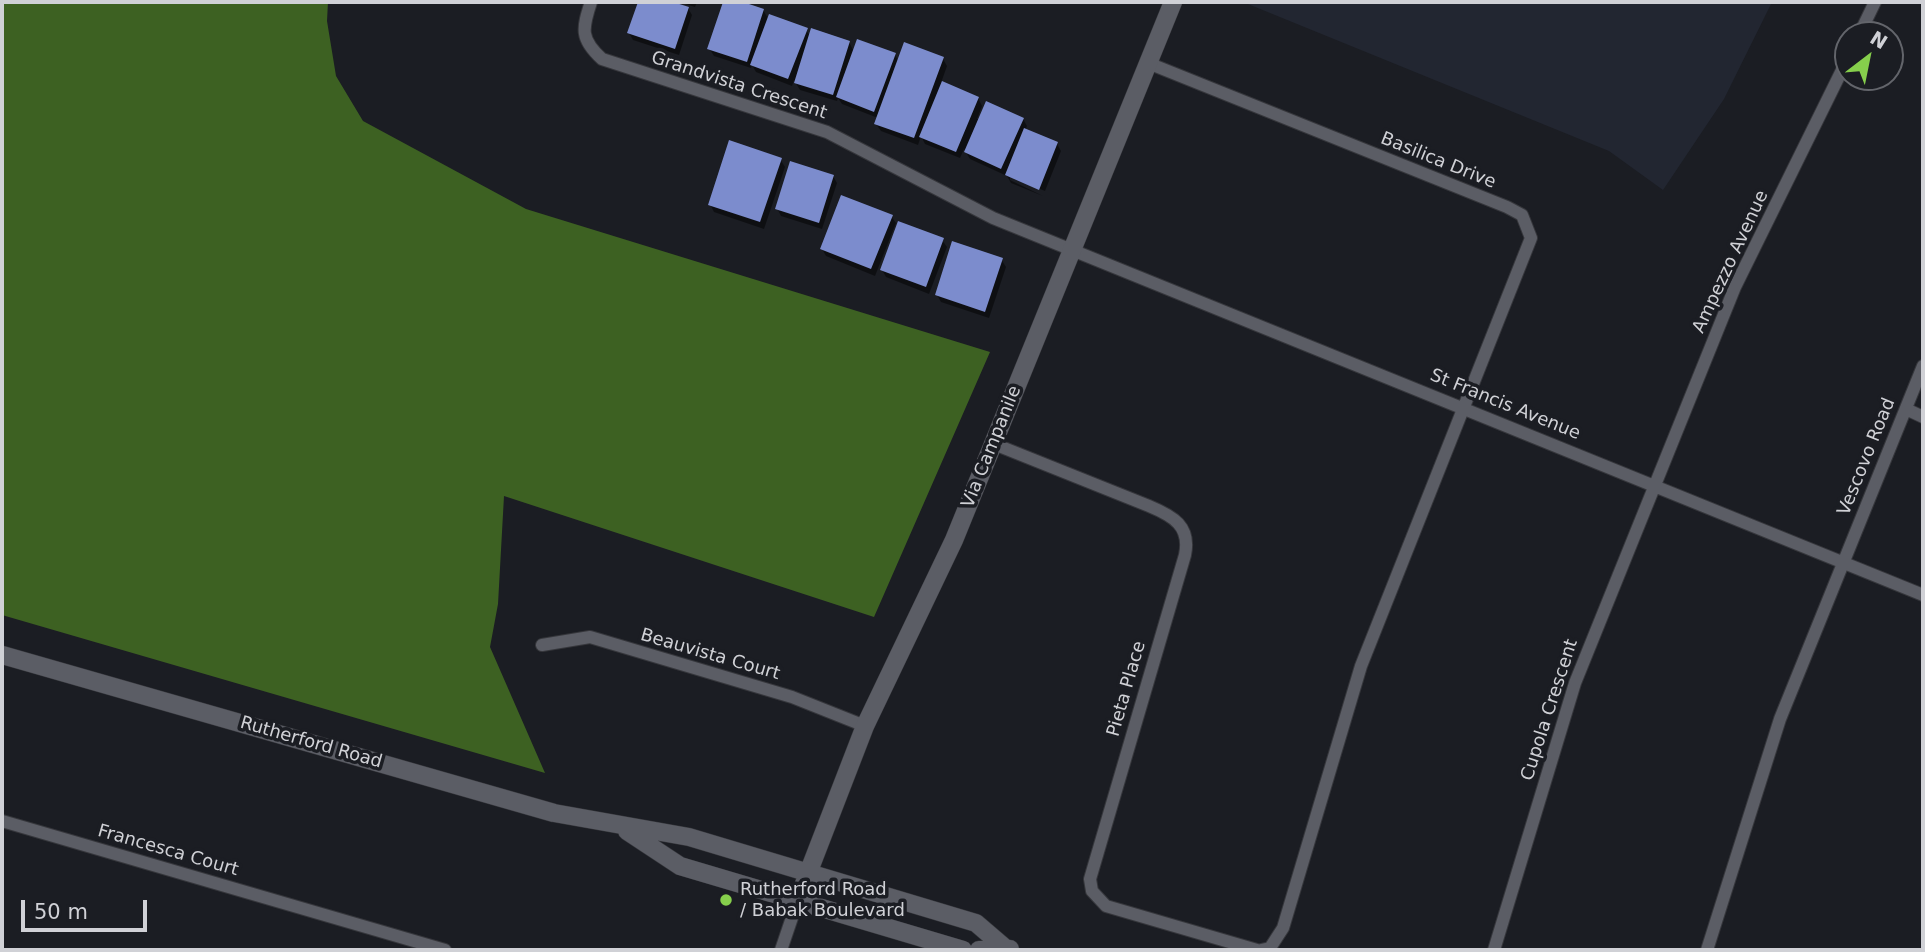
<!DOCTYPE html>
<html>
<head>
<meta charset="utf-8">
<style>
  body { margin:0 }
  #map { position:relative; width:1925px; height:952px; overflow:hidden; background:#1b1d23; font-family:"DejaVu Sans",sans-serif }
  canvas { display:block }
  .frame { position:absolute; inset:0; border:4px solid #d0d1d6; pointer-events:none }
  .north { position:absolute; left:1834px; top:21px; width:70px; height:70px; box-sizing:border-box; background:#1b1d23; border:2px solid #63656b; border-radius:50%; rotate:32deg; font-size:19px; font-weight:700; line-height:28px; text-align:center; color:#d0d1d6 }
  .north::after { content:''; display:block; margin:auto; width:24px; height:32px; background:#86cf4c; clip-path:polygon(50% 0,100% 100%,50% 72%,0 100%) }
  .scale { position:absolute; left:21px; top:900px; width:126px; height:32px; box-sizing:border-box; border:4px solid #d0d1d6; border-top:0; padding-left:9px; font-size:21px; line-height:24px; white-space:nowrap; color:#d0d1d6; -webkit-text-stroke:5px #1b1d23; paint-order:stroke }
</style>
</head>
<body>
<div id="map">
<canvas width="1925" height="952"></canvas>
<div class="frame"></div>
<div class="north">N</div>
<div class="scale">50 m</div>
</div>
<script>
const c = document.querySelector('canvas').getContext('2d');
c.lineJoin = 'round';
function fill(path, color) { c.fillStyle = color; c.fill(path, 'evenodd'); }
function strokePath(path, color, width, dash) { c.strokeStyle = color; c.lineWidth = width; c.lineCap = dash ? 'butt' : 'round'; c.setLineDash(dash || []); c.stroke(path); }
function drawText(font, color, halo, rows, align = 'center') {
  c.font = font + ' "DejaVu Sans",sans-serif'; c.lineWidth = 7; c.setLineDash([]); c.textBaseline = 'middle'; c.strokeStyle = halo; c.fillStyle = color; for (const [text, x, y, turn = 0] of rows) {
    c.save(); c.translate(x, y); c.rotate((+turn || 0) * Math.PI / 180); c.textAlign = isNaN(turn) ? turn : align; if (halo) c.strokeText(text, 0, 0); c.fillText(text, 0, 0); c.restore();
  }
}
const built = new Path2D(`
  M1243,2H1772L1724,99L1663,190L1609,151Z`);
const forest = new Path2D(`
  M2,2H328L327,21L336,76L363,121L526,209L990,352L874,617L504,496L498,604L490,647L545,773L2,615Z`);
const shadow = new Path2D(`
  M639,2H668L688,8L692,15L679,55L633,40L629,33Z
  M679,2H697L695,7Z
  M725,2H738L763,10L769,20L806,30L810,36L849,42L854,52L895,55L899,62L943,59L947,66L941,83L978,98L982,106L977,119H1023L1027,126L1025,130L1057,144L1061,151L1045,191L1010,176V180L1043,196L1011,183L1007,176L970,159L964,149L960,158L925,144L921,136L918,145L881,131L876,124L878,118L842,104L838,98L837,101L800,90L794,80L792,86L756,72L752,65L751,68L714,56L709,48Z
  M780,159L785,167L764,229L714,212L710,204Z
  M833,176L837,183L822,229L781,216L777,208Z
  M891,216L896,223L875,276L826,256L822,249Z
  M942,240L947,247L929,294L886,277L882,270Z
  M1001,259L1006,267L989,318L941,302L937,295Z`);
const building = new Path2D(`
  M638,2H673L689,7L675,49L627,33Z
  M723,2H743L764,9L747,62L707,49Z
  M769,14L808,28L788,79L750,65Z
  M811,28L850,41L833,95L794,83Z
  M857,39L896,53L874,112L836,97Z
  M904,42L944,57L914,138L874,124Z
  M942,81L979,97L956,152L919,137Z
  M986,101L1024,118L1001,169L964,152Z
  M1024,128L1058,142L1039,190L1005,175Z
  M729,140L782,158L760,222L708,205Z
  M790,161L834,175L819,223L775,209Z
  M841,195L893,215L871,269L820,249Z
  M898,221L944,238L926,287L880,270Z
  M952,241L1003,258L985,312L935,295Z`);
const street = new Path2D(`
  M591,2C582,29 580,39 602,59L827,132L993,218L1923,595
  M1859,35L1875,2
  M1148,63L1507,207L1522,215L1531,238L1361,666L1283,928L1270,948L1261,950
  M1906,409L1923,417
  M994,444L1149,506C1173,516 1191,526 1185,555L1090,879L1092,891L1106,906L1257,950
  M542,645L590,637L792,697L865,726
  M2,821L445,950
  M781,950L800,894
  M1494,950L1575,683L1735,287L1848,58
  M1707,950L1780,719L1923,366`);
const secondary = new Path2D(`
  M2,655L554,813L689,837L976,923L1004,947
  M627,831L680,866L963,950
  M802,889L865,726L954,540L1173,2
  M979,950L1010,949`);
const markers = [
  [726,900,7,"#86cf4c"]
];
const streetNames = [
  ["Grandvista Crescent",739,86,18],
  ["Basilica Drive",1438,161,22],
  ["Ampezzo Avenue",1731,262,-65],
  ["St Francis Avenue",1505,405,22],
  ["Via Campanile",992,447,-68],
  ["Vescovo Road",1867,457,-68],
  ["Beauvista Court",710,655,16],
  ["Pieta Place",1127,689,-74],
  ["Cupola Crescent",1550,710,-72],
  ["Rutherford Road",311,743,16],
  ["Francesca Court",168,851,16]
];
const poiNames = [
  ["Rutherford Road",740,890],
  ["/ Babak Boulevard",740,911]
];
fill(built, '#222631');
fill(forest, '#3d6122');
fill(shadow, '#0007');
fill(building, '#7c8ccd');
strokePath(street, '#36373c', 14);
strokePath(secondary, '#36373c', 19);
strokePath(street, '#5b5d65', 12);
strokePath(secondary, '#5b5d65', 18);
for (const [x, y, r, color] of markers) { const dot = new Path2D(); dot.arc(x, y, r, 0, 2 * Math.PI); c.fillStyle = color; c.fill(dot); strokePath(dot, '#1b1d23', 2.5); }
drawText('18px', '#d0d1d6', '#1b1d23', streetNames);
drawText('18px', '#d0d1d6', '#1b1d23', poiNames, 'left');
</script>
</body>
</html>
